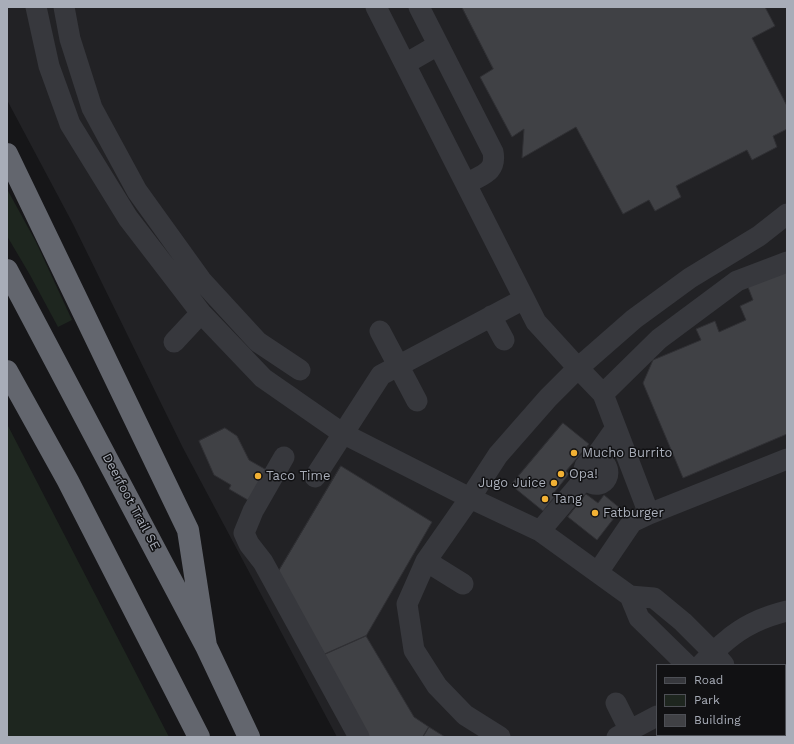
<!DOCTYPE html>
<html>
<head>
<meta charset="utf-8">
<style>
  body { margin:0 }
  #map { position:relative; width:794px; height:744px; overflow:hidden; background:#161618; font-family:"Work Sans",sans-serif }
  canvas { display:block }
  .frame { position:absolute; inset:0; border:8px solid #a8adb8; pointer-events:none }
  .legend { position:absolute; left:656px; top:664px; width:130px; height:72px; box-sizing:border-box; background:#111113; border:1px solid #4d4f55; margin:0; padding:5px 7px; list-style:none; font-size:12px; color:#a8adb8 }
  .legend li { display:flex; align-items:center; gap:8px; height:20px }
  .legend b { width:20px; border:1px solid #4d4f55 }
</style>
</head>
<body>
<div id="map">
<canvas width="794" height="744"></canvas>
<div class="frame"></div>
<ul class="legend">
<li><b style="height:5px;background:#37383d"></b>Road</li>
<li><b style="height:11px;background:#1e261f"></b>Park</li>
<li><b style="height:11px;background:#404145"></b>Building</li>
</ul>
</div>
<script>
const c = document.querySelector('canvas').getContext('2d');
c.lineJoin = 'round';
function fill(path, color) { c.fillStyle = color; c.fill(path, 'evenodd'); }
function strokePath(path, color, width, dash) { c.strokeStyle = color; c.lineWidth = width; c.lineCap = dash ? 'butt' : 'round'; c.setLineDash(dash || []); c.stroke(path); }
function drawText(font, color, halo, rows, align = 'center') {
  c.font = font + ' "Work Sans",sans-serif'; c.lineWidth = 3; c.setLineDash([]); c.textBaseline = 'middle'; c.strokeStyle = halo; c.fillStyle = color; for (const [text, x, y, turn = 0] of rows) {
    c.save(); c.translate(x, y); c.rotate((+turn || 0) * Math.PI / 180); c.textAlign = isNaN(turn) ? turn : align; if (halo) c.strokeText(text, 0, 0); c.fillText(text, 0, 0); c.restore();
  }
}
const built = new Path2D(`
  M7,7H787V737H337L183,448L73,224L7,100ZM657,665H785V735H657Z`);
const green = new Path2D(`
  M7,189L36,242L72,320L58,327L30,275L7,236Z
  M7,424L169,737H7Z`);
const building = new Path2D(`
  M462,7H765L775,26L752,38L787,106V129L773,136L777,147L752,160L747,150L676,186L681,197L655,211L649,200L623,214L576,127L522,158L524,129L512,137L480,77L493,69Z
  M787,264V434L683,478L643,383L653,360L701,340L696,329L715,321L719,332L746,320L740,306L753,300L746,282Z
  M563,423L589,444L566,471L569,474L553,494L555,496L543,511L511,485Z
  M225,428L237,436L249,460L270,472L253,503L229,489L231,485L214,475L199,441Z
  M341,466L432,522L366,636L321,656L277,574Z
  M586,494L598,503L604,495L621,509L597,540L568,517Z
  M366,636L414,717L429,727L423,737H367L321,656Z
  M429,727L445,737H423Z
  M679,735H719L721,737H677Z`);
const minor = new Path2D(`
  M36,7L49,66L70,124L128,218L201,313L263,378L342,433L470,498L540,531L630,596L654,598L683,622L714,653L724,665
  M64,7L70,39L92,108L137,191L201,280L258,342L300,370
  M376,7L536,322L578,368L603,394L649,514
  M419,7L493,152C497,173 481,175 466,184
  M405,64L438,45
  M491,316L504,340
  M380,331L417,401
  M174,342L201,313
  M603,394L659,339L737,281L787,262
  M284,457L253,511L244,533L249,544L263,562L359,737
  M591,460C609,456 614,480 599,484C595,485 590,483 587,481C583,477 583,471 585,466C587,463 589,462 592,460C601,451 608,438 616,428
  M315,477L381,375L524,299
  M540,531L585,478
  M426,561L463,584
  M598,572L632,522L649,514L787,459
  M630,596L639,618L687,665
  M701,665C709,657 717,648 726,641C743,626 766,616 787,611
  M616,703L630,731
  M734,735L735,737
  M766,735L769,737
  M500,737L465,715L437,686L414,650L407,604L426,561L470,498L498,455L548,398L578,368L634,319L690,278L759,236L787,214
  M617,737L657,716`);
const highway = new Path2D(`
  M7,154L188,530L206,646
  M7,270L206,646L249,737
  M7,371L68,481L199,737`);
const markers = [
  [574,453,4,"#f2b134"],
  [561,474,4,"#f2b134"],
  [258,476,4,"#f2b134"],
  [554,483,4,"#f2b134"],
  [545,499,4,"#f2b134"],
  [595,513,4,"#f2b134"]
];
const poiNames = [
  ["Mucho Burrito",582,453],
  ["Opa!",569,474],
  ["Taco Time",266,476],
  ["Jugo Juice",546,483,"right"],
  ["Tang",553,499],
  ["Fatburger",603,513]
];
const streetNames = [
  ["Deerfoot Trail SE",131,502,62]
];
fill(built, '#222225');
fill(green, '#1e261f');
fill(building, '#404145');
strokePath(building, '#303034', 1);
strokePath(minor, '#37383d', 21);
strokePath(highway, '#63666e', 22);
for (const [x, y, r, color] of markers) { const dot = new Path2D(); dot.arc(x, y, r, 0, 2 * Math.PI); c.fillStyle = color; c.fill(dot); strokePath(dot, '#111113', 1.5); }
drawText('13px', '#a8adb8', '#111113', poiNames, 'left');
drawText('13px', '#a8adb8', '#111113', streetNames);
</script>
</body>
</html>
